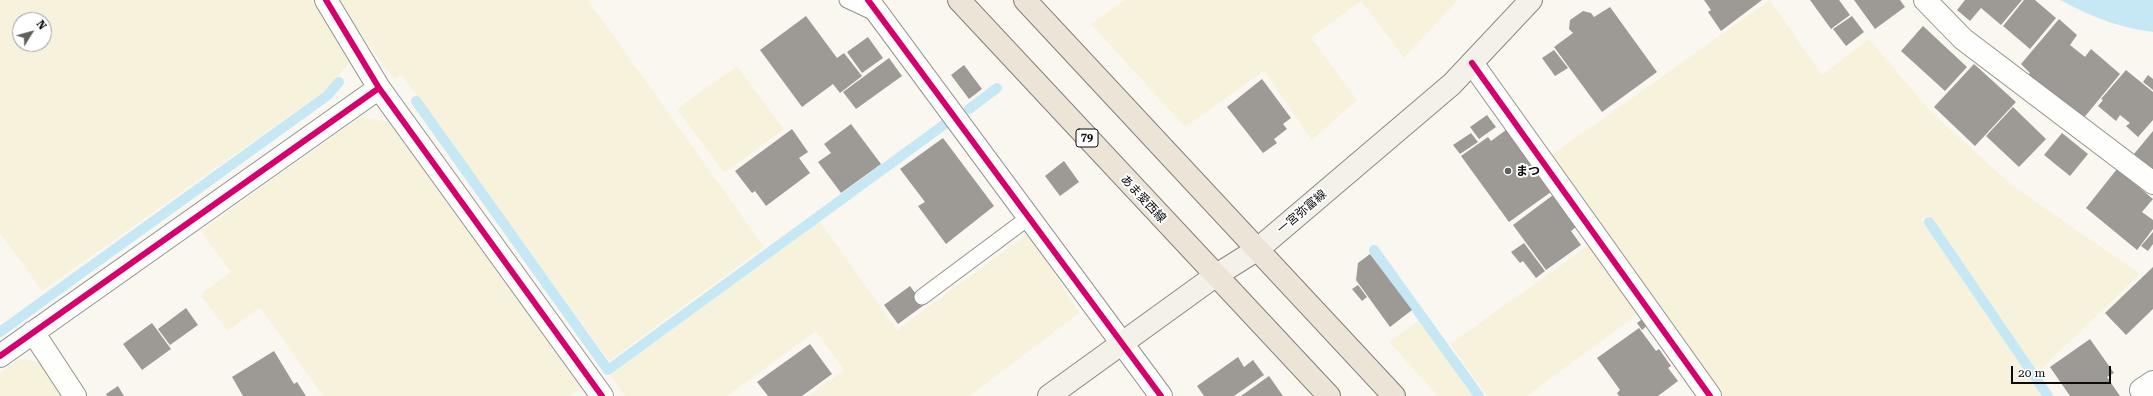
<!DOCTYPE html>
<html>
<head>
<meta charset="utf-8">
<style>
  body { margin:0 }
  #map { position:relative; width:2153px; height:396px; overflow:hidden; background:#faf7f0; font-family:"Roboto Serif",serif }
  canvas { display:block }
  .north { position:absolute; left:12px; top:12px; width:40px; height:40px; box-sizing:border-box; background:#fff; border:1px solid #9e9e9e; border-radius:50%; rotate:53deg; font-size:11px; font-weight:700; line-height:16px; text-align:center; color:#0c0c0c }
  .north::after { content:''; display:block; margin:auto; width:14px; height:18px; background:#5f5e5c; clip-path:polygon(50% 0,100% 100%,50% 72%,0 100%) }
  .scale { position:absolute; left:2011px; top:366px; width:100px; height:18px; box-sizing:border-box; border:2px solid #0c0c0c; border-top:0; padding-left:5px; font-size:12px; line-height:14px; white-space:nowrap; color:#0c0c0c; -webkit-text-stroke:3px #fff; paint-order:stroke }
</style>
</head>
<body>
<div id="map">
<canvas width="2153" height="396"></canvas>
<div class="north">N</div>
<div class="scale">20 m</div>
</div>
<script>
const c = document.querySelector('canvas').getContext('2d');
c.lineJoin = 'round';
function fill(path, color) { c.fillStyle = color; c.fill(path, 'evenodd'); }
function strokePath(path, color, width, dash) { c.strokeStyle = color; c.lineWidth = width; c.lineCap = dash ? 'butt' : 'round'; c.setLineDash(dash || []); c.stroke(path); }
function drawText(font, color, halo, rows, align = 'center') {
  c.font = font + ' "Roboto Serif","Noto Sans JP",serif'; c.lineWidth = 4; c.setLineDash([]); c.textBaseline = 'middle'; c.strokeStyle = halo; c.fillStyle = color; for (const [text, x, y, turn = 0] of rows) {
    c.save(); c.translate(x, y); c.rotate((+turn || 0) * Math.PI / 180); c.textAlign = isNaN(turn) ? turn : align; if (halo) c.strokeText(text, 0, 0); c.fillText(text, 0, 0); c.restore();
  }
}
const farmland = new Path2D(`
  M0,0H315L350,61L330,87L42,291L0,233ZM20,20H44V44H20Z
  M336,0H588L764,247L609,361L402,75L394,79Z
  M1125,0H1458L1404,58L1361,1L1311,38L1357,100L1312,140L1264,71L1185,127L1091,24Z
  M1770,0L1822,75L1869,39L1931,112L2013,186L2140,274L2038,372L1928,215L1921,219L2042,396H1720L1550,156Z
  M737,66L784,129L724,173L677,109Z
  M360,117L390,122L581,388L569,396H323L260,307L228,331L200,294L231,272L201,231Z
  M820,222L897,330L1029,233L1079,313L969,396H808L844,370L816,331L727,396H625L610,375Z
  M1592,243L1642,311L1527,396H1487L1450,344Z
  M1419,320L1473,396H1438L1389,342Z
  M20,359L41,362L64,396H0V373Z`);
const water = new Path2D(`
  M2060,0H2153V32C2117,27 2092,17 2060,0Z`);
const stream = new Path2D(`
  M416,101L608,370L945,124
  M969,109L997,88
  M1929,222L2048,396
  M1374,250L1479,396
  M0,332L328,95L339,82`);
const building = new Path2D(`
  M1704,0H1762L1721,31L1708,12L1711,10Z
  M1810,0H1839L1850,15L1831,29Z
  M1854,0H1900L1905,7L1875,29Z
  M1965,0H2022L2001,25L1981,8L1970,21L1957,10Z
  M2024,0H2035L2056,18L2030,49L2003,26Z
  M1610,7L1657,72L1602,112L1554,47L1573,33L1569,29L1570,20L1583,11L1591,13L1594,17Z
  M806,16L837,58L844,53L862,76L840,93L833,84L802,107L760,50Z
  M1852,16L1864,32L1846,46L1833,29Z
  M2059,19L2077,35L2070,45L2085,57L2091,49L2120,74L2082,120L2028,75L2030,73L2021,64Z
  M1923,26L1967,67L1945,91L1901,51Z
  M868,37L883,58L862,73L847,52Z
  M1554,50L1568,68L1555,76L1542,58Z
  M889,58L902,76L856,109L843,92Z
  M1974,64L2016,102L1975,146L1934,107Z
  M964,65L982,89L969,99L951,75Z
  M2126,70L2153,92V120L2138,137L2126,126L2130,123L2120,115L2116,121L2098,106L2103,100L2101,99Z
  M2148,75L2153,79V90L2143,82Z
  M1262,79L1291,118L1283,124L1287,129L1274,139L1277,143L1263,153L1227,107Z
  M2013,107L2046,139L2019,167L1986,136Z
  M1487,115L1496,127L1479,139L1470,127Z
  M851,124L881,164L841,193L818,162L831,153L824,144Z
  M792,129L808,152L799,158L810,173L766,206L755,191L752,193L735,171Z
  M1506,130L1551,192L1509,222L1461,156L1488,137L1491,141Z
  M2153,131V169L2134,154Z
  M1471,133L1478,142L1460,154L1453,145Z
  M2062,133L2088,154L2070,176L2044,155Z
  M943,138L994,206L946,244L918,206L925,202L900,169Z
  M1064,161L1079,182L1060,196L1045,176Z
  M2117,169L2153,199L2142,212L2153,220V229L2137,250L2086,208Z
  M1553,195L1577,226L1571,231L1581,245L1546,270L1513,225Z
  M2153,232V244L2148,251L2141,246Z
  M1524,243L1545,271L1536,278L1523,261L1520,263L1511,252Z
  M1370,254L1412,310L1390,327L1356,280L1358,263Z
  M2153,267V309L2126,335L2105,313Z
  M1358,285L1367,297L1362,301L1352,289Z
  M910,286L924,305L898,324L884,305Z
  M186,308L198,325L170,345L158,329Z
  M1646,316L1650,323L1642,330L1637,323Z
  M152,323L171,349L142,370L123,344Z
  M1639,328L1656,351L1659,349L1671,366L1668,368L1678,381L1658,396H1619L1617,393L1620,390L1597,358Z
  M2090,339L2114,373L2107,377L2120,396H2070L2050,367Z
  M810,344L832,374L802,396H768L757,382Z
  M274,351L294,384L297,382L306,396H243L232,377Z
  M1238,357L1244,367L1253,360L1264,375L1234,396H1204L1197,386Z
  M1269,376L1283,396H1241Z
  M118,386L124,396H107L106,394Z`);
const lane = new Path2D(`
  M847,0L877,14
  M922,297L1028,218`);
const street = new Path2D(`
  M326,0L379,88L602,396
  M868,0L1161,396
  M1925,0L1963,39L2153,183
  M1472,63L1710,396
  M33,332L75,396
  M0,356L379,88
  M2145,396L2141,390L2153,382`);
const secondary = new Path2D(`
  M1049,396L1215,276L1258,249L1452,84L1531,0`);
const primary = new Path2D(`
  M959,0L1329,396
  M1025,0L1394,396`);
const cycleway = new Path2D(`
  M326,0L379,88L602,396
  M868,0L1161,396
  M1472,63L1710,396
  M0,356L379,88`);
const markers = [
  [1508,171,4,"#5f5e5c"]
];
const shields = [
  [1087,138,22]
];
const shieldNames = [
  ["79",1087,138]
];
const poiNames = [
  ["まつ",1516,171]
];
const streetNames = [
  ["あま愛西線",1143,199,47],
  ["一宮弥富線",1302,212,-40]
];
fill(farmland, '#f7f2dc');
fill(water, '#c6e8f5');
strokePath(stream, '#c6e8f5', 10);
fill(building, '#9d9a96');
strokePath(lane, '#93928f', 17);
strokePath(street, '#93928f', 24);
strokePath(secondary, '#8a8885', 24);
strokePath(primary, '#807f7c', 24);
strokePath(lane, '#fefefd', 15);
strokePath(street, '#fefefd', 22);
strokePath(secondary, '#f4f2e8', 22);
strokePath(primary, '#ece5d7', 22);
strokePath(cycleway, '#d6006c', 6);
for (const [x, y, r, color] of markers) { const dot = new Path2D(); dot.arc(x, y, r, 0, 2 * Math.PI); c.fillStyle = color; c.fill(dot); strokePath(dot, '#fff', 1.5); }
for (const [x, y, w] of shields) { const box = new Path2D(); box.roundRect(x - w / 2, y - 9, w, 18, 3); c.fillStyle = '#fff'; c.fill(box); strokePath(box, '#0c0c0c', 1); }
drawText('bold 11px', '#0c0c0c', null, shieldNames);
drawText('bold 12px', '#0c0c0c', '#fff', poiNames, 'left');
drawText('12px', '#0c0c0c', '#fff', streetNames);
</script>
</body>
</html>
